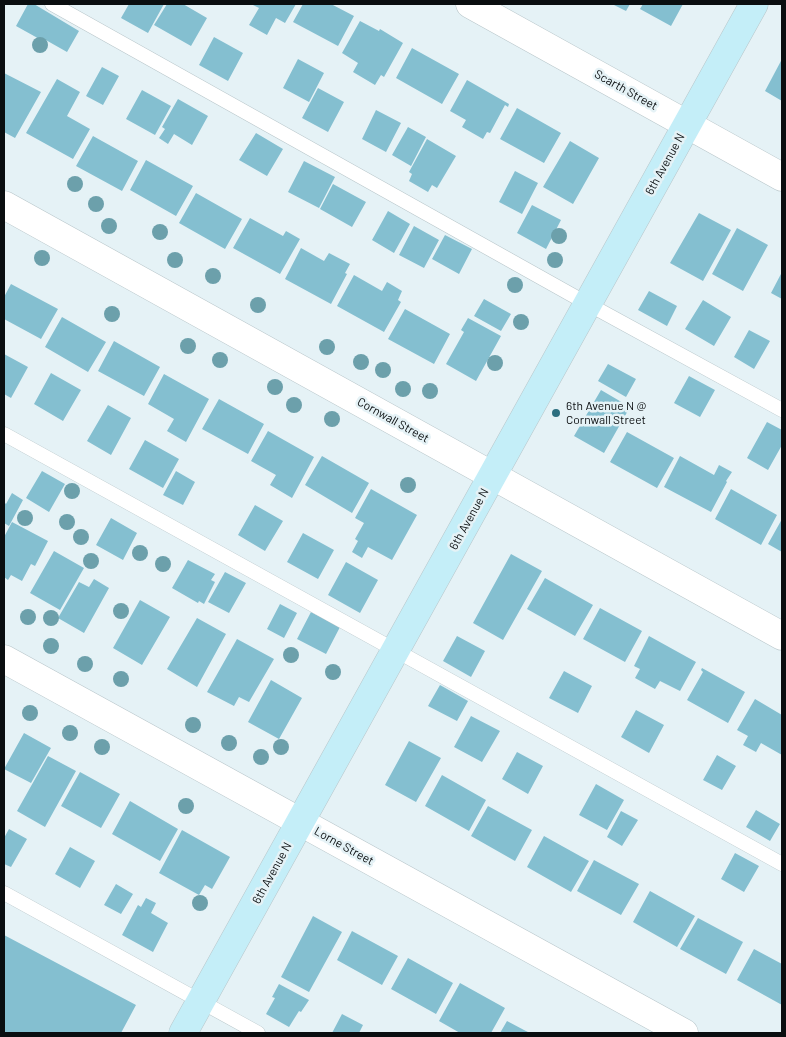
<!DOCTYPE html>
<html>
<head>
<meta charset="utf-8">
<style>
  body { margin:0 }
  #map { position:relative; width:786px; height:1037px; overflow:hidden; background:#e5f2f6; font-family:Barlow,sans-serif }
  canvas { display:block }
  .frame { position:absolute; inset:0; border:5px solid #0a0e10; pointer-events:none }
</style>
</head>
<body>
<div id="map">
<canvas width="786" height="1037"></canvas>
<div class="frame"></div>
</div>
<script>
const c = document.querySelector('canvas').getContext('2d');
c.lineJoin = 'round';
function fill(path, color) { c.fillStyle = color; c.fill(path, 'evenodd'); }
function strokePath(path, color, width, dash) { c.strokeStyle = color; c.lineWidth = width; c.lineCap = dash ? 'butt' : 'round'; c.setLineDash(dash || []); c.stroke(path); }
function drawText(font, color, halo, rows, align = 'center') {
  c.font = font + ' Barlow,sans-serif'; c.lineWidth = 5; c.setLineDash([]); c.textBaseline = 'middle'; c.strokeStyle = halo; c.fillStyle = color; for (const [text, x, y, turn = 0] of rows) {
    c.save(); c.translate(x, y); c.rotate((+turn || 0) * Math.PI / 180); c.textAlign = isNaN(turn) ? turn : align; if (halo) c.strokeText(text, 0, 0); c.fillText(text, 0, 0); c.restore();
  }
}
const building = new Path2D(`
  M28,4H34L79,31L67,52L44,39L43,41L16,26Z
  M129,4H164L148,33L121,18Z
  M167,4H183L207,18L191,46L154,25Z
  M251,4H296L285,23L276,18L267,35L249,25L259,8Z
  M303,4H331L354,16L338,46L293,22Z
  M612,4H630L626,11Z
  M643,4H683L671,26L640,9Z
  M360,21L379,31L380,29L403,43L384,77L381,75L375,85L353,72L358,63L342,53Z
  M214,37L243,53L228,81L199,65Z
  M412,48L459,74L442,104L396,78Z
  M298,59L324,73L309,102L283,88Z
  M782,59V101L765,91Z
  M102,67L119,76L103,105L86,96Z
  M4,73L41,92L15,138L4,132Z
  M57,79L80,92L67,116L90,129L73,159L26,133Z
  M467,80L509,104L508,107L505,105L490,133L487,132L483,139L462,127L466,120L450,111Z
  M318,88L344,102L328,132L302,118Z
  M142,90L171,106L155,135L126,119Z
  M178,99L208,116L192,145L174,134L168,144L159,138L165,129L162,127Z
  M517,108L561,133L544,163L500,139Z
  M376,110L401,123L386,152L362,139Z
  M408,127L426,137L411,166L392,155Z
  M256,133L283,149L267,176L239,160Z
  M93,136L138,161L122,191L76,166Z
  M427,139L456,156L437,188L432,185L428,192L409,181L412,174L409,172Z
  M570,141L599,158L573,204L543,187Z
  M146,160L193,186L176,216L130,190Z
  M304,161L335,177L319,208L288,192Z
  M515,171L538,183L522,214L499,202Z
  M333,184L366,202L352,227L320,209Z
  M196,193L242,219L225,249L179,223Z
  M532,205L561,220L546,249L517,233Z
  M388,211L410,224L394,253L372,240Z
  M699,213L731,230L703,281L670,263Z
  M250,218L283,236L286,231L300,239L280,274L233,248Z
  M414,226L439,240L424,268L399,255Z
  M737,228L768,245L743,291L712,274Z
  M445,235L472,249L459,274L432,259Z
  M301,248L324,261L329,253L350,264L345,273L347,274L331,304L285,279Z
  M782,272V299L771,293Z
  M354,275L382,291L387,282L402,291L398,300L401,302L384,332L337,306Z
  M11,284L58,309L41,339L4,319V297Z
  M649,291L677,306L667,326L638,310Z
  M484,299L511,314L501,331L474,316Z
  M703,300L731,317L714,346L685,329Z
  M405,309L450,334L434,364L388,339Z
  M62,317L106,342L88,372L45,347Z
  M468,318L501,336L476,381L446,364L464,332L461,330Z
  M749,330L770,341L754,369L734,357Z
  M114,341L160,367L144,396L98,371Z
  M4,354L28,367L11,398L4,394Z
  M608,364L636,379L626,397L598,381Z
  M51,373L81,390L63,421L34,404Z
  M164,374L209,399L186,442L167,431L174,419L148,404Z
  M689,376L715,390L700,417L674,403Z
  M601,390L630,407L604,453L574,436Z
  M219,399L264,424L248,454L202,429Z
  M108,405L131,418L111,455L87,441Z
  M767,422L782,430V445L768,470L747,458Z
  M268,431L314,457L292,498L270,485L276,475L251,461Z
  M627,432L674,458L657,488L610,462Z
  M145,440L179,459L163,488L129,469Z
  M322,456L369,483L352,513L305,485Z
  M680,456L714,475L719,465L732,472L726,481L727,482L711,512L664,487Z
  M42,471L65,484L49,512L26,498Z
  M176,471L195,482L183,505L163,495Z
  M371,489L417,515L392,560L368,547L362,558L352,552L358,541L355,539L364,523L355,518Z
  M731,489L777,515L761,545L715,519Z
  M12,493L23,500L9,526L4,523V502L6,504Z
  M255,505L283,521L265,551L238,535Z
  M111,518L137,533L123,560L96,545Z
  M782,519V552L768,544Z
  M12,522L48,541L35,566L31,564L22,581L11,575L8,580L4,577V537Z
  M303,533L334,550L318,579L287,562Z
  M54,551L84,568L60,610L30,593Z
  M511,554L542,571L503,640L473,623Z
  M188,560L215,574L211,580L215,582L204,604L199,601L198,603L172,588Z
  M346,562L378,580L360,613L328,595Z
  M225,572L246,583L229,613L208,602Z
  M545,578L593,605L575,636L527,609Z
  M94,579L109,588L84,633L58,618L79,582L89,587Z
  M140,600L170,617L142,665L113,648Z
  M280,604L297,613L284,638L267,629Z
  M600,608L642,631L625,662L583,639Z
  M311,612L340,627L326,654L297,639Z
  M197,618L226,634L197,687L167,669Z
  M457,636L485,651L471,677L443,661Z
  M649,636L696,662L680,691L660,681L655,689L635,678L640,669L634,666Z
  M237,639L274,659L249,702L239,697L234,706L207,692Z
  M702,668L745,692L728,723L687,700L703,672L701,670Z
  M564,671L592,686L578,713L549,698Z
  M271,680L302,698L279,739L248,722Z
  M440,685L468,701L457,721L428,706Z
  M755,699L782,715V755L761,743L756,752L743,745L748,736L737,730Z
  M636,710L664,725L649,753L621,737Z
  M471,716L500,731L482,762L454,747Z
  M24,733L51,748L31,783L4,769Z
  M409,741L441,758L416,802L385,785Z
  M517,752L543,766L528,794L502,779Z
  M717,755L736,766L722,790L703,780Z
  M48,756L76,771L45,827L17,811Z
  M80,772L120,794L101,828L61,806Z
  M442,775L486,800L469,831L425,806Z
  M596,784L624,800L607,830L579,815Z
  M130,801L178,829L160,861L112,834Z
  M488,806L532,830L515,861L471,836Z
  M756,810L780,824L770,841L746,827Z
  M621,811L638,820L622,846L607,837Z
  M9,829L27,839L11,867L4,864V838Z
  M182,830L230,857L212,889L205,885L199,895L159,873Z
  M544,836L589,861L571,892L527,867Z
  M70,847L95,861L80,888L55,874Z
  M735,853L759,866L744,892L721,879Z
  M594,860L639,884L621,915L577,891Z
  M116,884L133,894L121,914L104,905Z
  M650,891L695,916L677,947L633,922Z
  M146,898L156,903L151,913L168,923L153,952L122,935L138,905L141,907Z
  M313,916L342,932L309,992L281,977Z
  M698,918L743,942L726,974L680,949Z
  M352,931L398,956L382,985L337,960Z
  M4,935L136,1005L121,1033H4Z
  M754,949L782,964V1005L737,980Z
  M408,958L453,983L436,1014L391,989Z
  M460,983L505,1008L491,1033H482L479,1032L478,1033H460L439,1021Z
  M279,984L309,1000L301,1012L299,1011L289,1027L266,1014L275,998L272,997Z
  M342,1014L363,1025L359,1033H332Z
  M507,1021L524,1030L530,1033H500Z`);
const lane = new Path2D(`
  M52,4L588,304L782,410
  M4,434L782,864
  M4,893L258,1033`);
const street = new Path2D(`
  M470,4L782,177
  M4,205L782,636
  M4,659L684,1033`);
const secondary = new Path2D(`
  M183,1033L754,4`);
const trees = [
  [40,45],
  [75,184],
  [96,204],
  [109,226],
  [160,232],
  [559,236],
  [42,258],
  [175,260],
  [555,260],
  [213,276],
  [515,285],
  [258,305],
  [112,314],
  [521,322],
  [188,346],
  [327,347],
  [220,360],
  [361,362],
  [495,363],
  [383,370],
  [275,387],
  [403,389],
  [430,391],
  [294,405],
  [332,419],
  [408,485],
  [72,491],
  [25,518],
  [67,522],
  [81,537],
  [140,553],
  [91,561],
  [163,564],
  [121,611],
  [28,617],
  [51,618],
  [51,646],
  [291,655],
  [85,664],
  [333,672],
  [121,679],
  [30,713],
  [193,725],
  [70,733],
  [229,743],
  [102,747],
  [281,747],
  [261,757],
  [186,806],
  [200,903]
];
const markers = [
  [556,413,5,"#2b6e7f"]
];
const streetNames = [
  ["Scarth Street",626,90,29],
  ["6th Avenue N",665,164,-61],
  ["Cornwall Street",393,420,29],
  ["6th Avenue N",469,519,-61],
  ["Lorne Street",344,846,29],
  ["6th Avenue N",272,873,-61]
];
const poiNames = [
  ["6th Avenue N @",566,406],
  ["Cornwall Street",566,420]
];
fill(building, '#84bfd0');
strokePath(lane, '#b8c6ca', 15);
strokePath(street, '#b8c6ca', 29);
strokePath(secondary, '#b8c6ca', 29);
strokePath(lane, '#fff', 14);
strokePath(street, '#fff', 28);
strokePath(secondary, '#c4eef8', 28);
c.fillStyle = '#6ca0ab';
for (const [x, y] of trees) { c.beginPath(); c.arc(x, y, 8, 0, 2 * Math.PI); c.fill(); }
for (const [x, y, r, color] of markers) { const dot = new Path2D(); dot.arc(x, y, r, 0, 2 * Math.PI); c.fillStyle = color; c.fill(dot); strokePath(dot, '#e5f2f6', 2); }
drawText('12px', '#0a0e10', '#e5f2f6', streetNames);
drawText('12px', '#0a0e10', '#e5f2f6', poiNames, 'left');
</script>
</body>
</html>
